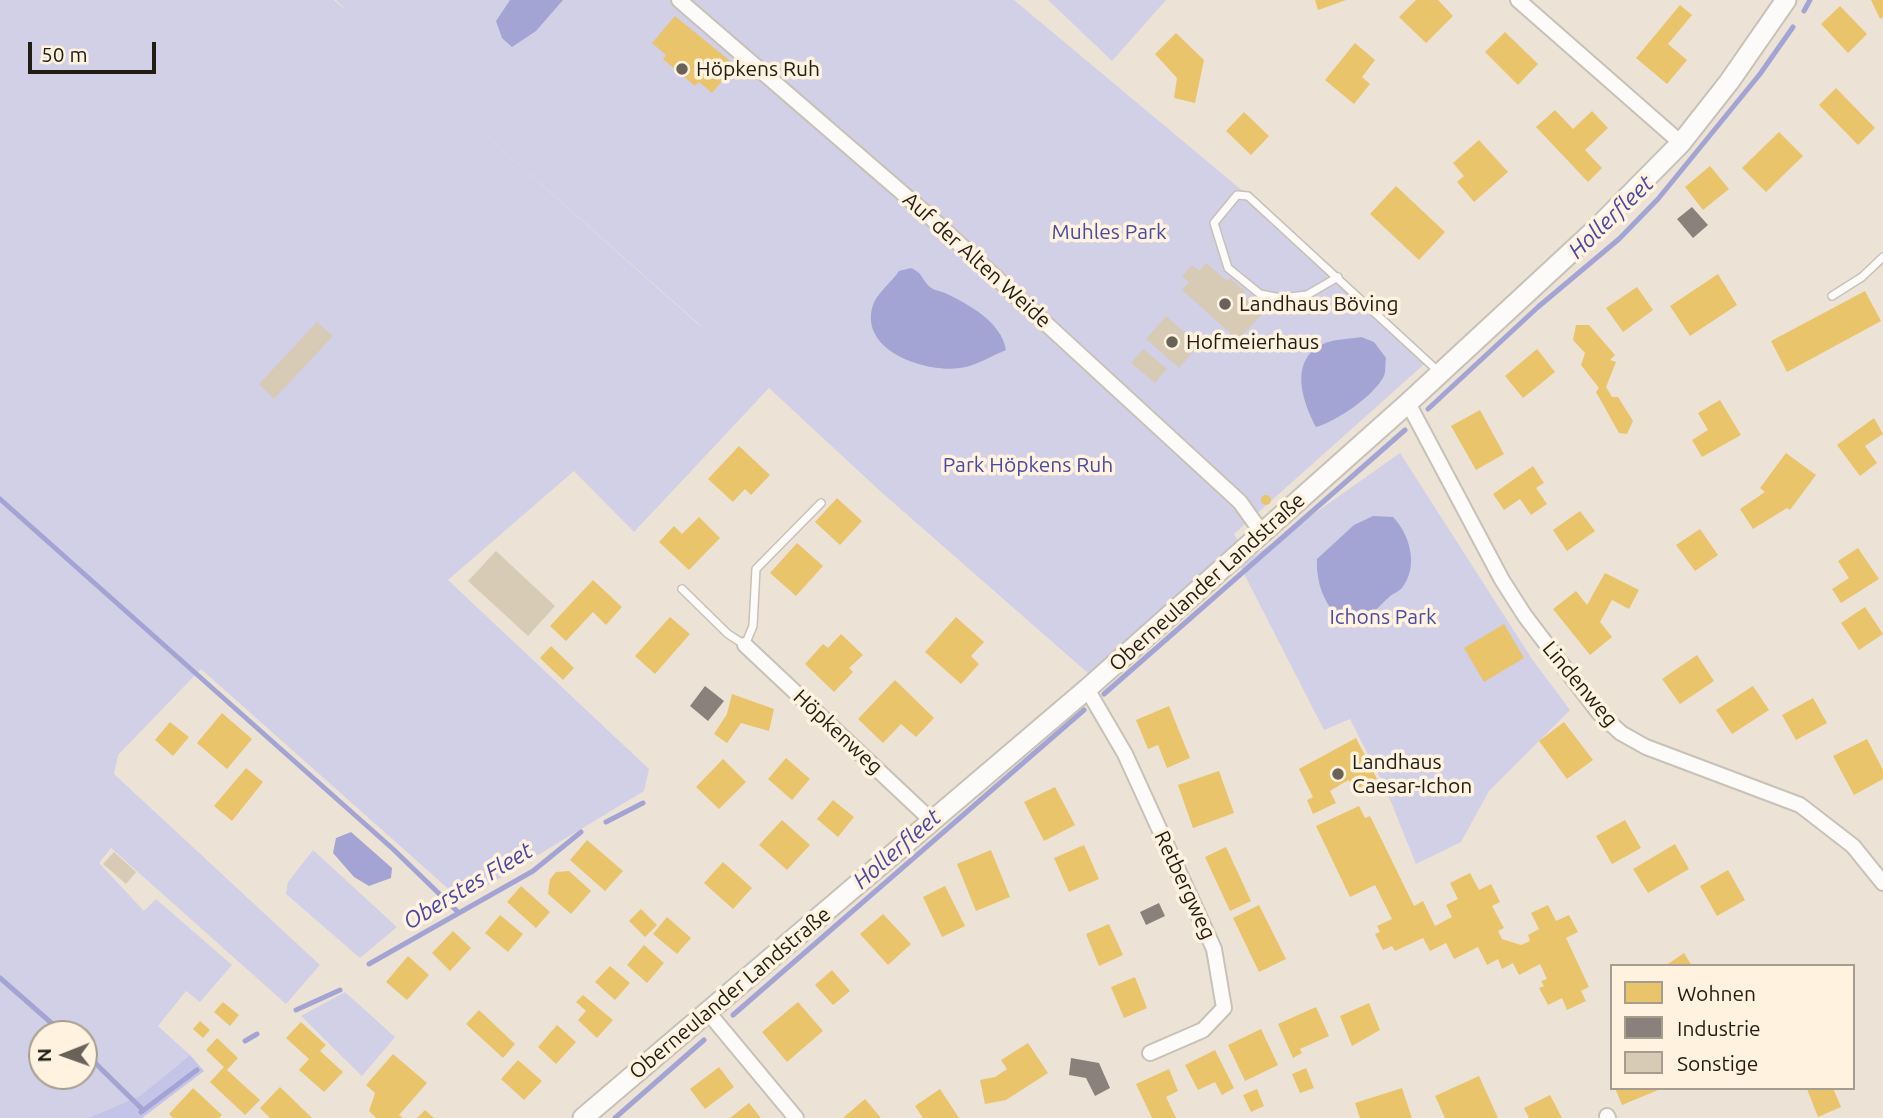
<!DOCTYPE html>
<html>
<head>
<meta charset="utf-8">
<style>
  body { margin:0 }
  #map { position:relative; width:1883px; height:1118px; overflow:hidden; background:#ece3d6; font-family:Ubuntu,sans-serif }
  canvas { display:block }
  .legend { position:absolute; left:1610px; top:964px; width:245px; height:126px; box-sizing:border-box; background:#fff3e0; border:2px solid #a69d8e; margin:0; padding:9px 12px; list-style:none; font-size:21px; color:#211c14 }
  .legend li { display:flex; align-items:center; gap:14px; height:35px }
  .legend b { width:35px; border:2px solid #a69d8e }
  .north { position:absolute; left:28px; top:1020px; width:70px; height:70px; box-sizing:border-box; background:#fff3e0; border:2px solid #a69d8e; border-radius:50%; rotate:269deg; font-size:19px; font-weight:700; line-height:28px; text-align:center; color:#211c14 }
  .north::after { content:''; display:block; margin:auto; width:24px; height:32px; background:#686258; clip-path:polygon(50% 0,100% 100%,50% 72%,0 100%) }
  .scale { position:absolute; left:28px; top:42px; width:128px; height:32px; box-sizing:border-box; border:4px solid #211c14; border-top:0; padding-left:9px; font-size:21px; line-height:24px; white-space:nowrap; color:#211c14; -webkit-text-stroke:5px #fff3e0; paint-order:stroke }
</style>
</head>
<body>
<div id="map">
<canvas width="1883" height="1118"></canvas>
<ul class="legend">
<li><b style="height:19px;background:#e9c46a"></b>Wohnen</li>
<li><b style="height:19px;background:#8a817c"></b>Industrie</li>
<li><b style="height:19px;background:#d8cbb6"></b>Sonstige</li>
</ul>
<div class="north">N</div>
<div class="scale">50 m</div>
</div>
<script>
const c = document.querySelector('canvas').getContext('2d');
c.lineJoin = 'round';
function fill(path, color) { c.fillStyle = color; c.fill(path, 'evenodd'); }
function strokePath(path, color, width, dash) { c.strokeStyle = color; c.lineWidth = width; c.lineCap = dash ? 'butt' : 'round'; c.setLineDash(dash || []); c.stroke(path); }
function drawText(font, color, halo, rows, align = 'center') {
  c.font = font + ' Ubuntu,sans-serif'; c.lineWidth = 7; c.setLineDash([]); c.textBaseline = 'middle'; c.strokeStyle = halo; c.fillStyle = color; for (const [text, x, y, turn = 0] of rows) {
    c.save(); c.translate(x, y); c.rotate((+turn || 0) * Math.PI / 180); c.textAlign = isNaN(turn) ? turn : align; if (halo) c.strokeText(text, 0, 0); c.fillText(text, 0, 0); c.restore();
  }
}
const green = new Path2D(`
  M0,0H334L347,11L336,0H1014L1305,243L1430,359L1234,534L1238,541L1089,674L880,491L769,388L634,532L574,471L448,580L649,769L644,791L462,901L201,669L118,755L114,774L320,965L286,1004L111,848L99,863L144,911L156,899L232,965L200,1002L186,991L158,1026L190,1055L140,1096L88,1118H0ZM443,97L700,325H699ZM42,1034H84V1076H42Z
  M1048,0H1166L1112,61Z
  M1400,453L1532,659L1570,710L1489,791L1461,842L1416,864L1387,792L1350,719L1324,730L1240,566Z
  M313,850L397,927L360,958L286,894L288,882Z
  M345,992L395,1037L362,1076L301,1016Z`);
const forest = new Path2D(`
  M190,1055L204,1071L142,1118H88L140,1096Z`);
const water = new Path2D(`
  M510,0H563L536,31L512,47L502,38L496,21Z
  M911,268C923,273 921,279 930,287C933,290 940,291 945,293C970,305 1001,322 1006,350C991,356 976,366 960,368C926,373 858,351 873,305C877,293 891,283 899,271Z
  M1361,337L1374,342L1386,358C1385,363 1386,371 1384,376C1374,396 1337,421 1316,427C1303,402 1288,361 1323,344C1334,339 1350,339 1361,337Z
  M1373,516L1393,517C1410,535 1419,566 1402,588C1398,592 1392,594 1388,598C1368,616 1372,622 1342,623C1325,604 1316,585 1317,559L1354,525Z
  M351,832L392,868L391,878L369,886L354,877L333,853L336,838Z`);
const homes = new Path2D(`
  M1315,0H1346L1318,10Z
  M1416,0H1438L1453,16L1426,43L1399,17Z
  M1871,0H1883V17L1880,19Z
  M1680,5L1692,15L1668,44L1687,60L1667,84L1636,58Z
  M1840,6L1867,34L1848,53L1821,24Z
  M675,16L735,65L712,93L699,82L695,86L663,59L666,55L652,43Z
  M1505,32L1538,64L1518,85L1485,52Z
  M1176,33L1204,60L1195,103L1174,98L1177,78L1155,54Z
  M1355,43L1375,60L1362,77L1370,84L1354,104L1325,80Z
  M1836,88L1875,128L1858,145L1819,105Z
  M1555,110L1573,129L1592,111L1608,128L1585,150L1602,168L1588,182L1536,127Z
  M1244,112L1269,136L1251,155L1226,131Z
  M1779,132L1803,156L1766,192L1742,168Z
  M1479,140L1508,172L1474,202L1457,182L1464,176L1453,163Z
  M1710,166L1729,189L1703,210L1685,187Z
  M1396,186L1445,232L1419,260L1370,214Z
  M1718,274L1737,305L1690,336L1670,306Z
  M1637,287L1653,310L1623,332L1606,308Z
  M1865,291L1881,321L1787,372L1771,341Z
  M1576,325H1589L1615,355L1610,360L1616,362L1606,387L1612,397H1618L1633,421L1627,434L1619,433L1596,392L1599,388L1581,365L1585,353L1573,340Z
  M1537,349L1555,372L1523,398L1505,376Z
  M1720,400L1741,435L1702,457L1692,440L1708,430L1698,413Z
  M1480,410L1504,454L1476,470L1451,426Z
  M1874,418L1883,434L1865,446L1877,463L1860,476L1837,445Z
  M739,446L770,475L751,495L745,489L733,502L708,479Z
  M1786,453L1816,475L1790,510L1787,508L1753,529L1740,509L1765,492L1760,488Z
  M1533,466L1544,483L1536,488L1547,504L1531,515L1520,499L1504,510L1493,494Z
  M1261 500a5 5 0 1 1 10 0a5 5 0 1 1-10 0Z
  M837,498L862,521L840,545L815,522Z
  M1580,511L1595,531L1567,551L1553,530Z
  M699,517L720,538L689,570L659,542L674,526L682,534Z
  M1700,529L1718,555L1695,571L1676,545Z
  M797,543L823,566L796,596L770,573Z
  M1858,548L1879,579L1841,603L1832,589L1849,578L1838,561Z
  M1605,573L1639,590L1629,609L1612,600L1600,622L1612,637L1590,655L1553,609L1576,591L1587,605Z
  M593,580L622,607L606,625L593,612L566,641L550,626Z
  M1865,607L1883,634L1859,650L1841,623Z
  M670,617L690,634L655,674L635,656Z
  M956,617L984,642L971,656L979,664L961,684L925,652Z
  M1504,624L1524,658L1484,682L1464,648Z
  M841,634L863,655L849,668L853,672L834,692L805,664L823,644L828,648Z
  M551,646L574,668L563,680L540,658Z
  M1697,655L1714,681L1680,704L1662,679Z
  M895,680L934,718L916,737L901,724L883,743L858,719Z
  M1753,686L1769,710L1732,734L1716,710Z
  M732,694L774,709L769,731L741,723L727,743L714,734L727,714Z
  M1813,698L1827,723L1796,740L1782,715Z
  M1169,706L1190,758L1167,768L1158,745L1148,749L1136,720Z
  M222,713L252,739L227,769L197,743Z
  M170,722L189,737L173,756L155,740Z
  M1564,722L1593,760L1567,779L1539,741Z
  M1356,738L1377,779L1354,790L1349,780L1343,783L1330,791L1336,803L1313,814L1307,800L1313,797L1299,769Z
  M1867,739L1883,770V779L1854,795L1833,756Z
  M786,758L810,779L792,800L768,779Z
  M723,759L746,782L719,809L696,787Z
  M246,768L263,782L232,821L214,806Z
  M1219,771L1234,813L1193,828L1178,785Z
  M1055,787L1075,825L1044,841L1024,802Z
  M833,800L854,817L838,837L817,819Z
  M1359,806L1365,818L1370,816L1414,906L1423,901L1435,926L1452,917L1446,905L1458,899L1450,883L1470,873L1479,890L1491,884L1500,902L1492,906L1504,928L1498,931L1502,939L1521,945L1530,941L1528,935L1539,929L1531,913L1548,905L1556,921L1569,915L1578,932L1566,938L1589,987L1581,991L1586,1001L1567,1010L1562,998L1548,1005L1539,988L1544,986L1541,981L1547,979L1540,964L1519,975L1513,963L1502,969L1498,959L1487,965L1478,947L1454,959L1446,943L1430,951L1423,938L1395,951L1392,946L1383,950L1375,934L1380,932L1377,926L1392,919L1375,885L1350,897L1316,826Z
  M782,820L810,845L787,870L759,845Z
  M1625,820L1641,848L1612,864L1596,836Z
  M587,840L623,871L605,891L570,860Z
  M1675,844L1689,869L1648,893L1633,869Z
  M1084,845L1099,879L1069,892L1054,858Z
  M1226,847L1251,901L1230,911L1205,857Z
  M991,850L1010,897L976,911L957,864Z
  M723,862L752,888L733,909L704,883Z
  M1728,870L1745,900L1717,916L1700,886Z
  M569,871L591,891L571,914L548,894L550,879L556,872Z
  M521,886L550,912L536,928L507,902Z
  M945,886L965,926L942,937L923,897Z
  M1259,905L1286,959L1259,972L1233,918Z
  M641,909L657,925L645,937L629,921Z
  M883,914L911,944L888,965L860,934Z
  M500,915L523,934L508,952L485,933Z
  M667,917L691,938L677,954L653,934Z
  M1109,924L1123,955L1099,966L1086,934Z
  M453,931L471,948L450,971L432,953Z
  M644,945L664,963L647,983L627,965Z
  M1684,953L1692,966H1665Z
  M408,956L429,975L407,1000L386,982Z
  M610,966L630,983L615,1000L595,982Z
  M832,970L850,991L833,1005L815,985Z
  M1135,977L1147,1008L1124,1018L1111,987Z
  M583,995L613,1020L597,1038L578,1020L586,1011L576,1002Z
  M223,1002L239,1015L230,1026L214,1012Z
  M798,1002L823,1031L787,1062L762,1032Z
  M1369,1003L1380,1030L1352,1046L1340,1016Z
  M1316,1007L1329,1036L1300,1049L1302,1053L1293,1058L1278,1024Z
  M479,1010L515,1044L503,1058L466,1024Z
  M200,1021L210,1030L203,1038L193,1029Z
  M301,1022L326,1045L320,1051L343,1072L324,1092L299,1070L309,1059L286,1038Z
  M557,1025L576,1042L556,1064L538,1047Z
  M1261,1029L1278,1065L1245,1081L1228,1045Z
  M217,1038L238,1058L227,1070L260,1100L245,1115L210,1082L224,1067L206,1050Z
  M1028,1043L1048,1073L1006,1100L985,1104L980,1080L995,1077L1007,1069L1001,1060Z
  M1215,1050L1234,1088L1222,1095L1215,1082L1198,1090L1185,1065Z
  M393,1054L427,1083L399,1115L403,1118H376L369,1111L375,1093L366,1085Z
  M518,1060L542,1081L524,1100L501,1079Z
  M719,1067L734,1087L705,1109L690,1089Z
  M1306,1068L1314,1088L1300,1093L1292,1074Z
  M1169,1069L1178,1091L1166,1097L1176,1118H1152L1136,1084Z
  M1479,1076L1498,1118H1445L1435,1096Z
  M280,1087L312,1118H270L260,1108Z
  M193,1088L222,1115L219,1118H173L169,1114Z
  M1402,1088L1412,1118H1360L1355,1103Z
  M1615,1088H1657L1658,1090L1622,1105Z
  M1833,1088L1841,1107L1818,1117L1807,1089Z
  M940,1089L959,1118H923L915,1106Z
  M1257,1089L1264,1106L1251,1112L1243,1095Z
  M1550,1095L1562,1118H1529L1524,1108Z
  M865,1099L881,1118H843Z
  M749,1103L761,1118H730Z
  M425,1110L434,1118H417Z`);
const industry = new Path2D(`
  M1692,207L1708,225L1693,238L1677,219Z
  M705,686L724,701L708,721L690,706Z
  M1159,903L1165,916L1146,925L1140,912Z
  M1071,1058L1099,1063L1110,1088L1095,1096L1086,1078L1069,1075Z`);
const stream = new Path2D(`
  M1804,11L1810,0
  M1428,409L1538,307L1619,239L1658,199L1760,74L1793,27
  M0,499L393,849L459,913
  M1104,694L1405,430
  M606,822L643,803
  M369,964L533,871L581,832
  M0,978L64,1034
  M296,1010L340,990
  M733,1015L1084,710
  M245,1041L257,1034
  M84,1052L143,1110
  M141,1112L197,1070
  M615,1118L704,1040`);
const building = new Path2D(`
  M1206,263L1227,281L1230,278L1245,291L1242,295L1263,313L1238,340L1182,290L1189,282L1182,276L1192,265L1199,271Z
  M1166,316L1199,345L1179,368L1146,339Z
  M317,322L333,336L274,399L259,384Z
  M1143,349L1167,369L1155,383L1131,363Z
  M496,551L555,606L528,636L468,581Z
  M114,852L136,872L126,884L103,864Z`);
const lane = new Path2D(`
  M1338,277L1307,295L1281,298L1260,294L1228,268L1214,223L1237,195L1248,196L1439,372
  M1832,296L1862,277L1883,257
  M682,589L728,634L745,645L753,626L756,569L821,503`);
const street = new Path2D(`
  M679,0L929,216L1240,502L1262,533
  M1518,0L1681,143
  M1408,403L1502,580L1525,616L1599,713L1621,733L1646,747L1800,805L1853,846L1883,883
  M745,645L931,820
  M1087,689L1125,754L1214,949L1224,1008L1203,1030L1150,1053
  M707,1011L796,1118
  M1607,1116L1608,1118`);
const secondary = new Path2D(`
  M583,1118L1087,689L1408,403L1596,229L1681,143L1729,82L1786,0`);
const markers = [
  [682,69,7,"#686258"],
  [1225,304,7,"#686258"],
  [1172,342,7,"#686258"],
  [1338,774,7,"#686258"]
];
const poiNames = [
  ["Höpkens Ruh",696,69],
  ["Landhaus Böving",1239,304],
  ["Hofmeierhaus",1186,342],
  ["Landhaus",1352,762],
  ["Caesar-Ichon",1352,786]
];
const parkNames = [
  ["Muhles Park",1109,232],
  ["Park Höpkens Ruh",1028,465],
  ["Ichons Park",1383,617]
];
const streetNames = [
  ["Auf der Alten Weide",977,260,42],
  ["Oberneulander Landstraße",1207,582,-42],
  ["Lindenweg",1580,684,50],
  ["Höpkenweg",838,732,43],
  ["Retbergweg",1185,885,65],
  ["Oberneulander Landstraße",730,993,-40]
];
const waterNames = [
  ["Hollerfleet",1611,217,-44],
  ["Hollerfleet",897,849,-41],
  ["Oberstes Fleet",468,886,-31]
];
fill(green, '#d1d0e7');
fill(forest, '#c4c3e8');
fill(water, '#a3a4d4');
fill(homes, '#e9c46a');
fill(industry, '#8a817c');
strokePath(stream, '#a3a4d4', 5);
fill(building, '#d8cbb6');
strokePath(lane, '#c7c1b7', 10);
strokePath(street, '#c7c1b7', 18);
strokePath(secondary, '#c7c1b7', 23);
strokePath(lane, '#fcfbf9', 7);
strokePath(street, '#fcfbf9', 14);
strokePath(secondary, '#fcfbf9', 19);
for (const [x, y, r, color] of markers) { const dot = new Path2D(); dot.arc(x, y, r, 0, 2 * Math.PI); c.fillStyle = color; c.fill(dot); strokePath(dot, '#fff3e0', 2.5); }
drawText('21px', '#211c14', '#fff3e0', poiNames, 'left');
drawText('21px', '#4b4aa3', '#fff3e0', parkNames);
drawText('21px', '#211c14', '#fff3e0', streetNames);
drawText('italic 23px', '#4a48a2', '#fff3e0', waterNames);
</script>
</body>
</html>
